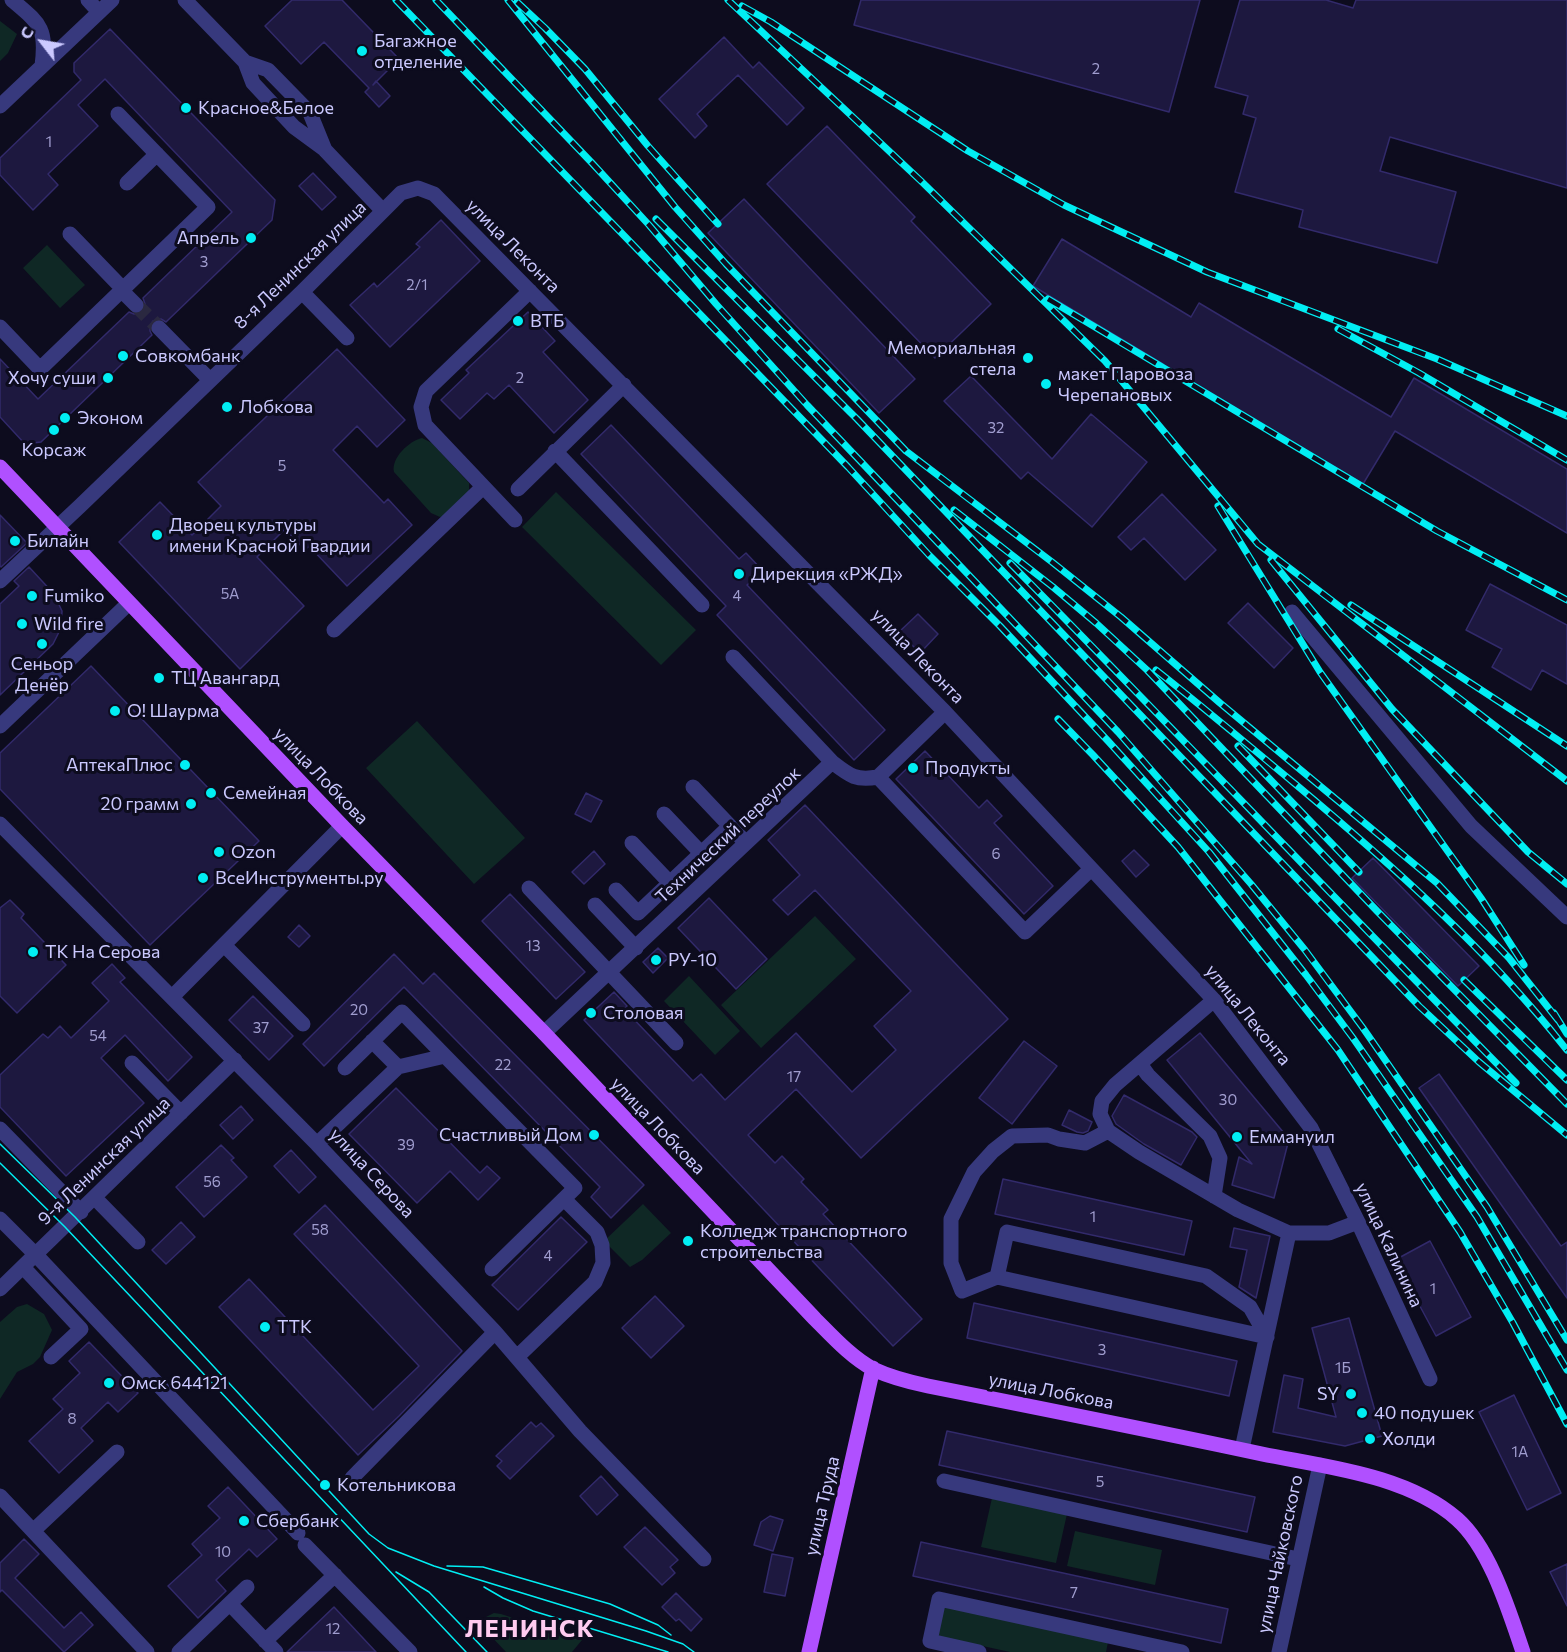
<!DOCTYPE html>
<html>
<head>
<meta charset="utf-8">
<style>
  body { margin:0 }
  #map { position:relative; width:1567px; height:1652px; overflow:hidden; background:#0d0c1e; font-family:Commissioner,sans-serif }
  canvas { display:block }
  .north { position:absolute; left:12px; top:12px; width:60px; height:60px; -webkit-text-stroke:4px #0d0c1e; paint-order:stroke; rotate:301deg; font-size:16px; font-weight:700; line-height:24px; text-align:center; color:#cbc9ff }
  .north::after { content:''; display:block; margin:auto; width:21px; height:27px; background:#cbc9ff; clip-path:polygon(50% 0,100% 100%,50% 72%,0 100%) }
</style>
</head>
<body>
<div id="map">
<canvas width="1567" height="1652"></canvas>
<div class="north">С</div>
</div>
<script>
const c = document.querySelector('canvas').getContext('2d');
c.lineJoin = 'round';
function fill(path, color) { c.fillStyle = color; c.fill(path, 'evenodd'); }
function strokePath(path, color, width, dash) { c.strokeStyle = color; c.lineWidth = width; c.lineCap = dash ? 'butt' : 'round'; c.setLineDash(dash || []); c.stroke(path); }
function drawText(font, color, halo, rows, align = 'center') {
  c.font = font + ' Commissioner,sans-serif'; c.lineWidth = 6; c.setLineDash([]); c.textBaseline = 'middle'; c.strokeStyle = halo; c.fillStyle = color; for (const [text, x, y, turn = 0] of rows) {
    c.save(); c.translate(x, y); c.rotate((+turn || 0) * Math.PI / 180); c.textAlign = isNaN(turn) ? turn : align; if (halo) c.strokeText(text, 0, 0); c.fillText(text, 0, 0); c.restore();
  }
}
const green = new Path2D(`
  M0,21L17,34L8,53L0,61Z
  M47,245L85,285L60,308L23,268Z
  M422,438L432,443L469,483V494L445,516L440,517L431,513L394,472C391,458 409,441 422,438Z
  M556,492L696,630L661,665L522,527Z
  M417,721L525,838L474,884L366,768Z
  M815,916L856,959L761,1048L721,1005Z
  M689,976L740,1031L715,1055L664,1001Z
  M643,1204L671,1233L642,1260L630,1267L604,1241Z
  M27,1304L44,1314L52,1330L40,1357L33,1364L17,1372L0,1399V1322L17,1307Z
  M992,1498L1067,1514L1056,1563L981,1547Z
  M1075,1531L1162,1550L1155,1585L1067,1566Z
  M944,1606L1108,1642L1106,1652H1010L937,1636Z
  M494,1613L501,1614L582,1640L572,1652H506L487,1632L483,1624L486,1617Z`);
const building = new Path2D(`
  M292,0H342L399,59L373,85L376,81L390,96L379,107L365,92L369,88L324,42L301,64L265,26Z
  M861,0H1200L1169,112L854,25Z
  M1240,0H1326L1353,8L1356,0H1567V188L1390,137L1380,171L1456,192L1437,263L1299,227L1303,210L1235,192L1256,118L1243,114L1248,96L1215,87Z
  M110,29L275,200L272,220L166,322L161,319L153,321L150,326V331L152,335L41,442L25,444L0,417V359L38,399L129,312L134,314L142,312L146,307L143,298L232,212L105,79L78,105L98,126L48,174L58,185L33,210L0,175V158L81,80L74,72V63Z
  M724,37L753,68L759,62L804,108L787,125L738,75L697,114L707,126L695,138L659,99Z
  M827,126L915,217L911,221L991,304L935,358L767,184Z
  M313,173L336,197L322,210L299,186Z
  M744,199L915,379L879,413L708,233Z
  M441,220L480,261L390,347L350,305L374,283L377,287L420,247L416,244Z
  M1062,239L1191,317L1199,303L1391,417L1414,378L1567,469V533L1395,431L1363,484L1162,365L1163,364L1033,286Z
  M528,312L555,341L543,352L588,400L554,433L509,385L494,399L487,393L460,419L441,400L469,373L466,370Z
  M337,349L405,420L377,447L357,426L333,450L384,503L388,499L412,525L347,586L309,546L305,550L285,529L257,557L304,606L240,669L119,542L160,502L192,535L221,506L198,482Z
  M971,376L1052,459L1091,414L1147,462L1092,527L1028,472L1021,479L944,401Z
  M611,425L739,559L746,553L763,571L747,585L885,730L854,760L717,615L726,606L581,454Z
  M1162,494L1216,550L1185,580L1144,538L1131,550L1118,537Z
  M0,515L27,543L1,567L0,566Z
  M29,567L54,594L62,611L61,628L53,644L0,695V604L19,586L14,581Z
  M1490,584L1567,625V684L1542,670L1531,690L1492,667L1502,649L1466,630Z
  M1248,603L1293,648L1274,668L1228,623Z
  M918,614L938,634L920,653L899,632Z
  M91,666L259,841L150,945L0,789V753Z
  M925,751L979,808L987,800L1002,816L994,823L1053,886L1024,914L896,779Z
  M586,793L602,801L591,822L575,814Z
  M805,805L1008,1019L861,1158L796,1089L748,1135L775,1163L782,1156L804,1179L801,1182L828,1210L823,1214L922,1319L893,1346L584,1020L614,992L627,1006L624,1009L693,1081L701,1074L725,1100L796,1033L852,1092L896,1050L874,1026L911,991L815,890L788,915L773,900L800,875L768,840Z
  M1134,850L1149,865L1136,877L1122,861Z
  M594,851L605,864L584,884L572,872Z
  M1373,858L1479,966L1458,986L1352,878Z
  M510,894L585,972L556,999L482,921Z
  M709,898L767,959L736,989L678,928Z
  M10,900L24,914L21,918L66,965L17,1013L0,996V908Z
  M299,925L310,936L299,947L288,937Z
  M658,948L668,958L653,973L643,962Z
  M394,954L423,984L434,973L644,1185L611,1218L591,1197L600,1187L404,987L324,1066L303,1044Z
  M112,964L125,978L120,982L192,1057L168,1081L125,1035L101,1058L144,1103L66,1176L0,1107V1075L43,1034L48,1038L60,1026L71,1038L109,1001L92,983Z
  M253,996L293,1036L269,1060L229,1020Z
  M1200,1033L1289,1139L1274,1198L1232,1185L1239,1157L1252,1164L1167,1060Z
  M1024,1041L1057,1066L1012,1124L979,1098Z
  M1439,1074L1561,1246L1567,1242V1298L1419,1088Z
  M396,1088L480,1173L487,1166L500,1178L478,1200L450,1171L417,1203L349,1134Z
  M1124,1095L1192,1132L1197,1137L1181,1165L1144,1144L1116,1124L1112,1116Z
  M241,1106L253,1120L233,1139L220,1125Z
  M1069,1110L1092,1122L1088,1131L1083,1133L1077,1132L1062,1125Z
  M221,1145L234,1158L231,1160L247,1177L204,1217L176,1187Z
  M291,1150L316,1177L299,1193L274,1166Z
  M1003,1179L1192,1221L1184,1255L995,1214Z
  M325,1205L462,1351L399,1416L358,1455L219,1307L249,1279L373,1410L419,1366L294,1234Z
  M561,1217L587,1242L518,1310L492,1285Z
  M181,1222L195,1237L166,1264L152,1250Z
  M1234,1228L1270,1236L1256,1298L1239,1287L1247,1250L1230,1247Z
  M1430,1241L1471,1317L1436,1336L1395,1260Z
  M655,1296L684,1326L651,1358L622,1328Z
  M974,1303L1237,1361L1229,1396L967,1338Z
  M1349,1318L1382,1436L1345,1446L1273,1432L1284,1375L1303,1379L1298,1408L1336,1417L1312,1328Z
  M89,1342L138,1393L118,1412L108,1402L81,1428L93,1441L59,1473L29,1441L63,1409L53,1399L80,1373L69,1361Z
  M1514,1395L1561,1493L1527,1510L1479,1412Z
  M531,1422L536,1427L541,1423L554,1436L510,1479L497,1466L502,1461L496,1456Z
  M947,1431L1255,1497L1247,1532L939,1465Z
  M601,1476L618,1495L597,1515L580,1496Z
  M228,1487L277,1539L257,1557L249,1549L216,1580L226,1591L198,1618L168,1586L202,1555L192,1544L220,1518L208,1506Z
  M770,1516L783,1520L773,1551L754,1545L761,1522Z
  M645,1527L678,1560L670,1567L675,1573L662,1585L624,1547Z
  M24,1539L39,1554L15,1578L64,1628L81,1612L93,1625L64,1652L2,1590L0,1592V1563Z
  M921,1542L1228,1609L1221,1643L913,1576Z
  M772,1554L793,1558L785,1596L764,1592Z
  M1567,1564V1606L1550,1572Z
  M676,1593L702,1619L691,1631L679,1619L676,1621L662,1607Z
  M334,1607L376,1652H287Z`);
const minorTunnel = new Path2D(`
  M136,305L159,328`);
const minor = new Path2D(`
  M12,0C40,24 47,27 42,66
  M88,0L99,12
  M185,0L245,62L268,70L310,113L325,150L383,211
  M245,62L253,83L294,127L324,149
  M0,106L112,0
  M127,183L157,154
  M70,234L123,289
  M121,290L136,305
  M302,292L347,338
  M0,327L40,369L208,207L118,114
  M159,328L210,380
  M555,451L702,605
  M518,489L624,385
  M515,520L425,425L421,407L426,391L530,291
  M0,581L80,506L302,292L401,193L418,188L434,194L945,712L1214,1000L1311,1128L1358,1222L1430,1379
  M1292,612L1471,826L1567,917
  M334,630L483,487
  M733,657L832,762
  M0,726L129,603
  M878,777L1025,932L1091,869
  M693,787L746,843
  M664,814L701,853
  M0,824L317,1144L495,1332L580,1431L704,1559
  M632,843L670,883
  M529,888L676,1043
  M616,890L638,913L730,826
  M595,905L636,948
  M224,945L303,1024
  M172,997L342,826
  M1214,1000L1115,1085L1102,1101L1100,1114L1108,1131L1139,1152L1238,1210L1289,1233H1329L1358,1222
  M544,1033L832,762C850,776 856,781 878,777L945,712
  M372,1041L398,1067
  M132,1063L181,1113
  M1140,1064L1148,1075L1210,1136L1220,1158L1214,1196
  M345,1068L402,1012L445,1056
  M0,1129L81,1212
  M317,1144L398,1067L445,1056L575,1188L492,1269
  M95,1198L138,1242
  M0,1219L36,1255L298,1533
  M1007,1232L1206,1276L1250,1307L1267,1337L997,1277Z
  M23,1267L81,1329L51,1357
  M997,1277L962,1291L951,1263V1219L974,1172L993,1151L1012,1136L1048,1135L1059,1139L1085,1143L1108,1131
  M0,1289L235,1060
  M517,1357L595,1282L603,1263L602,1245L597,1232L564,1199
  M1242,1449L1289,1233
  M352,1478L495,1332
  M944,1481L1298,1559
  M0,1496L147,1652
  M33,1531L117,1452
  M305,1545L410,1652
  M230,1604L276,1652
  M265,1641L335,1575
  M179,1652L247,1587
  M979,1652L930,1641L939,1599L1182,1652
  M1279,1652L1320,1465`);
const major = new Path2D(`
  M0,467L342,826L544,1033L815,1319C833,1337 851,1357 873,1369C890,1377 909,1382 928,1386C1039,1408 1150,1430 1262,1454C1326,1467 1407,1475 1457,1519C1490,1548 1509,1611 1523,1652
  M809,1652L873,1368`);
const tram = new Path2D(`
  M0,1144L75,1217L369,1534L388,1548L434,1566L646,1631L683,1644L694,1652
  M0,1163L65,1227L466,1652
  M447,1566L483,1567L610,1604L658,1625L671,1635
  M396,1572L429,1592L487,1652
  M484,1587L503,1598L533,1611L668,1652`);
const rail = new Path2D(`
  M396,0L848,467L929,555L1000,626L1108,741L1209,852L1306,975L1353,1038L1477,1217L1567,1370
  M436,0L592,163L649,225L716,304L807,405L1118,732L1251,884L1305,950L1363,1028L1487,1207L1567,1340
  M508,0L675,207L726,264L906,451L1052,562L1121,617L1220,703L1437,883L1509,958L1558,1020
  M728,0L921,181L1105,361L1258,544L1567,781
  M517,2L545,28L585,69L648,146L718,224
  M742,6L771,22L968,151L1064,205L1207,272L1437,359L1567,416
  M656,219L857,419L1419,1006L1479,1062L1567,1135
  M1048,299L1437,531L1567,600
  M1338,329L1419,373L1567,460
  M1218,506L1320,672L1481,898L1524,965
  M954,510L1053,587L1096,623L1147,670L1377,911L1567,1104
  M1271,560L1392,709L1528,852L1567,884
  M1010,563C1180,735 1346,911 1516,1083
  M1351,605L1567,746
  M1156,670C1203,707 1248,745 1294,783C1392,865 1487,949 1567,1050
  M1058,719L1093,755L1178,847L1338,1050L1460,1232L1513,1323L1567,1424
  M1238,746L1359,872
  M1464,980L1567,1080
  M1554,1013L1567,1034`);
const markers = [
  [362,51,6,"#01eef3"],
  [186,108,6,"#01eef3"],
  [251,238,6,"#01eef3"],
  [518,321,6,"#01eef3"],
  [123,356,6,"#01eef3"],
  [1028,358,6,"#01eef3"],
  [108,378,6,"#01eef3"],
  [1046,384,6,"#01eef3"],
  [227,407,6,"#01eef3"],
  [65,418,6,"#01eef3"],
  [54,430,6,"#01eef3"],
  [157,535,6,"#01eef3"],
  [15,541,6,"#01eef3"],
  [739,574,6,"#01eef3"],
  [32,596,6,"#01eef3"],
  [22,624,6,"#01eef3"],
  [42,644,6,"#01eef3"],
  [159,678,6,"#01eef3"],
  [115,711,6,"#01eef3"],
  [185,765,6,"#01eef3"],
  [913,768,6,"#01eef3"],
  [211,793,6,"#01eef3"],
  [191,804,6,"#01eef3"],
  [219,852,6,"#01eef3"],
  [203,878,6,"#01eef3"],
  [33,952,6,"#01eef3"],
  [656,960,6,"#01eef3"],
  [591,1013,6,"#01eef3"],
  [594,1135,6,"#01eef3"],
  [1237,1137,6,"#01eef3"],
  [688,1241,6,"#01eef3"],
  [265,1327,6,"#01eef3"],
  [109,1383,6,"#01eef3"],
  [1351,1394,6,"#01eef3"],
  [1362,1413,6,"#01eef3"],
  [1370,1439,6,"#01eef3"],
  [325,1485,6,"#01eef3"],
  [244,1521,6,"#01eef3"]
];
const numberNames = [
  ["2",1096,69],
  ["1",49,142],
  ["3",204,262],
  ["2/1",417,285],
  ["2",520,378],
  ["32",996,428],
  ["5",282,466],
  ["5А",230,594],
  ["4",737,596],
  ["6",996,854],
  ["13",533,946],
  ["20",359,1010],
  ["37",261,1028],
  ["54",98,1036],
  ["22",503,1065],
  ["17",794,1077],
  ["30",1228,1100],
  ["39",406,1145],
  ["56",212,1182],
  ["1",1093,1217],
  ["58",320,1230],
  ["4",548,1256],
  ["1",1433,1289],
  ["3",1102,1350],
  ["1Б",1343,1368],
  ["8",72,1419],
  ["1А",1520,1452],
  ["5",1100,1482],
  ["10",223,1552],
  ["7",1074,1593],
  ["12",333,1629]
];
const poiNames = [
  ["Багажное",374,41],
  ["отделение",374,62],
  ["Красное&Белое",198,108],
  ["Апрель",239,238,"right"],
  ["ВТБ",530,321],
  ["Мемориальная",1016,348,"right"],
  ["стела",1016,369,"right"],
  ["Совкомбанк",135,356],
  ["макет Паровоза",1058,374],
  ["Черепановых",1058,395],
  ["Хочу суши",96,378,"right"],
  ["Лобкова",239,407],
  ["Эконом",77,418],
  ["Корсаж",54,450,"center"],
  ["Дворец культуры",169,525],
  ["имени Красной Гвардии",169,546],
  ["Билайн",27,541],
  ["Дирекция «РЖД»",751,574],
  ["Fumiko",44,596],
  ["Wild fire",34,624],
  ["Сеньор",42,664,"center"],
  ["Денёр",42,685,"center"],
  ["ТЦ Авангард",171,678],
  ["О! Шаурма",127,711],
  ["АптекаПлюс",173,765,"right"],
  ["Продукты",925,768],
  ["Семейная",223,793],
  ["20 грамм",179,804,"right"],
  ["Ozon",231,852],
  ["ВсеИнструменты.ру",215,878],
  ["ТК На Серова",45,952],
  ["РУ-10",668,960],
  ["Столовая",603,1013],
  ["Счастливый Дом",582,1135,"right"],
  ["Еммануил",1249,1137],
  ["Колледж транспортного",700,1231],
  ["строительства",700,1252],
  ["ТТК",277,1327],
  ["Омск 644121",121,1383],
  ["SY",1339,1394,"right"],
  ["40 подушек",1374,1413],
  ["Холди",1382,1439],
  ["Котельникова",337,1485],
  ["Сбербанк",256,1521]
];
const streetNames = [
  ["улица Леконта",513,246,45],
  ["8-я Ленинская улица",300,265,-44],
  ["улица Леконта",918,656,46],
  ["улица Лобкова",321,776,46],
  ["Технический переулок",728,835,-43],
  ["улица Леконта",1248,1015,51],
  ["улица Лобкова",658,1126,46],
  ["9-я Ленинская улица",104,1161,-44],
  ["улица Серова",372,1173,47],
  ["улица Калинина",1389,1245,65],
  ["улица Лобкова",1051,1391,11],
  ["улица Труда",822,1506,-77],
  ["улица Чайковского",1280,1554,-78]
];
const districtNames = [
  ["ЛЕНИНСК",530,1629]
];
fill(green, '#0f2825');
fill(building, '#1d183f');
strokePath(building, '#322a6b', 1.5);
strokePath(minorTunnel, '#2a2840', 15, [15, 8]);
strokePath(minor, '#37397d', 15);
strokePath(major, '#b050ff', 15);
strokePath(tram, '#01eef3', 1.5);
strokePath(rail, '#01eef3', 7);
strokePath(rail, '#0d0c1e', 4.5, [14]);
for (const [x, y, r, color] of markers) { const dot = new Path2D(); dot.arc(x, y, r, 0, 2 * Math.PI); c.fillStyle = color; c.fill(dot); strokePath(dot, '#0d0c1e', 2); }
drawText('15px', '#a09dcf', null, numberNames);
drawText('18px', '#cbc9ff', '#0d0c1e', poiNames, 'left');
drawText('18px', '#cbc9ff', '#0d0c1e', streetNames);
c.letterSpacing = '1.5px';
drawText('bold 24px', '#ffcbf0', '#0d0c1e', districtNames);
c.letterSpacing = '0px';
</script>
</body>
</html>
